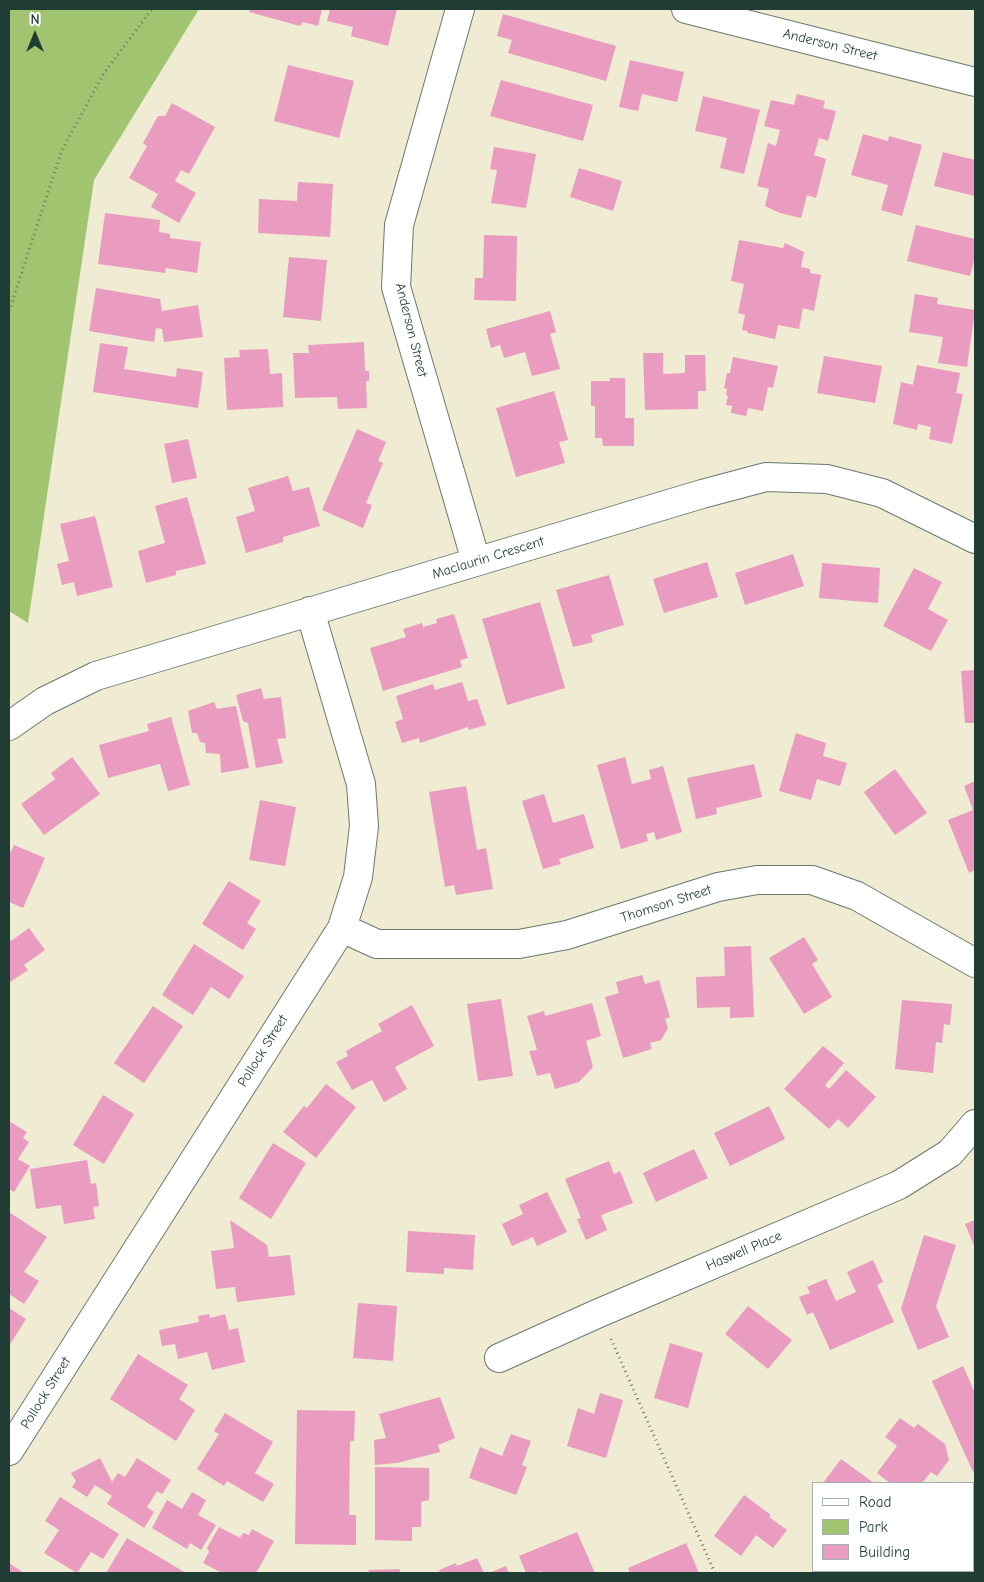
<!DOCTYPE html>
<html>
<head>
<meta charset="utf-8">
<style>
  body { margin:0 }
  #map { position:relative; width:984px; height:1582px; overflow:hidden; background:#f0ebd3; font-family:"Comic Neue",sans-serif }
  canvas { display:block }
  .frame { position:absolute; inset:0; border:10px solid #1f3d34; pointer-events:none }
  .legend { position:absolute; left:812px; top:1482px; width:162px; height:90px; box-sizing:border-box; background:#fff; border:1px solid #a5b1ae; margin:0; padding:6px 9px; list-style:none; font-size:15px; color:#1f3d34 }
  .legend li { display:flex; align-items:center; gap:10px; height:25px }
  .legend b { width:25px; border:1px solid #a5b1ae }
  .north { position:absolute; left:10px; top:10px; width:50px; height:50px; -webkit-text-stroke:4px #fff; paint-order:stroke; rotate:0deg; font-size:14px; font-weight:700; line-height:20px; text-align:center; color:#1f3d34 }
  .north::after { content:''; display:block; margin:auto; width:18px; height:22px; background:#1f3d34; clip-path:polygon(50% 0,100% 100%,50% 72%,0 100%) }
</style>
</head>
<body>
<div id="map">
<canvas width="984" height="1582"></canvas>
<div class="frame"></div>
<ul class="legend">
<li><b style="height:6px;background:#fff"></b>Road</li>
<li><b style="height:14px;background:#a0c46f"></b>Park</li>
<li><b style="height:14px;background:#e99cbf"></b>Building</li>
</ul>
<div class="north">N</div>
</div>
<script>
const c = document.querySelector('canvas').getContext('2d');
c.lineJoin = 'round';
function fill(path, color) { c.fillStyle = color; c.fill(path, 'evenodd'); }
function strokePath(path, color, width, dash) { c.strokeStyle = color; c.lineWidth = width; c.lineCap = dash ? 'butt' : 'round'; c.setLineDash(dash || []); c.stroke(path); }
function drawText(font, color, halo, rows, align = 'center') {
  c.font = font + ' "Comic Neue",sans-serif'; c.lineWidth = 4; c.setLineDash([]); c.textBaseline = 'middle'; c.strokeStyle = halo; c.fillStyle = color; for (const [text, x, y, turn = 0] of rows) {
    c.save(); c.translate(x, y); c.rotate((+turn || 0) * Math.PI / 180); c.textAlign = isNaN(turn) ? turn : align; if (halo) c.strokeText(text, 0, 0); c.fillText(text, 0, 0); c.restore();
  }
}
const green = new Path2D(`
  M9,9H199L94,180L28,623L9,611Z`);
const building = new Path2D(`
  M250,9H322L318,26L303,22L300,26L249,12Z
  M330,9H397L388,46L351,36L353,27L327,21Z
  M503,14L616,46L606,81L508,53L512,40L497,36Z
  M630,60L684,72L677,102L642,94L638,111L619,107Z
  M288,65L354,81L339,138L274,121Z
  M501,80L593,105L583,141L490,116Z
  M797,94L825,101L823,108L836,111L828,141L819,138L814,155L826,159L816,198L807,195L801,218L780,213L765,206L769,189L757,186L768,143L776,146L780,130L764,126L771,100L794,105Z
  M703,96L760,110L744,174L720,168L727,138L695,131Z
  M172,103L215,127L189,174L181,170L175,181L196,193L179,223L151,207L158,194L129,178L147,146L143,143L158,116H165Z
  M863,134L888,141L889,136L922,145L902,216L881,210L888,185L851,175Z
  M494,147L536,154L526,208L491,203L497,170L490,169Z
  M943,152L975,160V196L934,186Z
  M579,168L622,181L613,211L570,197Z
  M298,182L333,184L330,237L258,233L259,199L297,201Z
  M105,213L160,220L159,232L170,234V238L201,242L197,273L166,268L165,273L98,264Z
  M916,225L975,239V257L970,276L907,261Z
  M484,235L517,236L516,301L474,300L475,278H483Z
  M739,240L783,248L785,243L804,252L801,267L810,269V273L821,275L814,311L803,308L799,329L778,325L775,339L748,333L747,331L742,330L745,315L738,313L744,284L731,281Z
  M289,257L327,260L321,321L283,317Z
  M96,288L160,299L162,311L198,305L203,337L164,342L162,329L156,328L154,342L89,331Z
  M915,294L938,298L937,304L975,310L967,367L938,363L943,337L909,332Z
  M550,311L556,332L550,334L560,369L532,376L525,352L504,358L500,345L491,348L486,329Z
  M364,342L365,371H369V381H366L367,408L338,409L337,397L295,398L293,353H309L308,345Z
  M100,343L128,347L124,369L176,377L177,368L203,372L198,408L93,392Z
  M268,349L270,374L282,373L283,407L227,410L224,358L240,357L239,350Z
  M643,353H663V374L685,373V355H705L706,391H698V409L645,410Z
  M824,356L882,366L875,403L817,393Z
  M733,357L778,366L773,388L768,387L763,411L748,408L746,416L731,413L732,406L726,405L728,396L726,395L727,389L724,388L727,373H730Z
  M917,365L960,373L956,393L963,394L952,444L929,439L931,427L918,424L917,430L893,424L901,382L913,385Z
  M610,378H625V418H634V446H603L602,438H595V406H591V381H610Z
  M554,391L568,440L559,442L565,463L516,477L496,408Z
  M357,429L386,442L378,461L383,463L366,503L372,505L363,528L322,510Z
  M188,439L197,478L172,483L164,444Z
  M288,476L293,491L309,487L320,526L283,537V542L246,553L236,517L255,511L248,488Z
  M187,497L206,564L176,571V575L146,583L138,551L165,543L155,506Z
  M95,516L113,587L77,596L74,582L62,585L57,564L69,561L60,524Z
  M793,554L804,586L745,605L735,573Z
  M707,562L718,597L664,613L653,579Z
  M822,563L880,568L878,603L819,598Z
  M914,568L942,582L928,609L948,620L931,651L883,626Z
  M609,575L624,625L591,635L593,642L573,647L556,590Z
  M540,602L565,688L507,705L482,619Z
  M454,614L468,658L460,660L462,667L383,691L370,648L406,637L403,629L422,623L423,627L437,623L436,619Z
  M975,670V723H965L961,671Z
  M462,682L468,701L477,699L486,725L469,730L468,727L420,743L419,738L402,743L395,722L403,719L396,696L433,684L435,690Z
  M261,688L264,699L281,697L286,738L277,739L283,763L256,768L248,723L243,721L236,695Z
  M214,702L217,709L236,706L249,768L221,773L220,754L206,753L205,743L200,742L197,733H192L188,711Z
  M171,717L190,785L168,791L160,764L108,778L99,745L149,731L147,724Z
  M796,733L826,743L823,756L847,763L840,786L817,779L811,800L779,791Z
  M72,757L100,794L44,835L21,804L55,779L51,773Z
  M625,757L632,784L651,779L649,770L663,766L682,832L656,840L654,832L646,834L648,841L621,849L597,765Z
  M754,764L762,797L716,808L717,814L696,819L687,778Z
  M895,769L927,813L895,835L864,792Z
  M975,781V870L969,873L948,820L973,810L964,786Z
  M466,786L477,850L486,848L493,889L456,895L454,885L445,887L429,792Z
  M544,794L553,823L584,814L594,848L559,859L561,864L543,869L522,801Z
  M260,800L296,807L285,866L249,860Z
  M14,845L45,858L23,908L9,902V851L11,852Z
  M229,881L261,901L247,923L256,929L243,950L202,924Z
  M29,928L45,950L24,965L28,970L10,982L9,980V937L11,941Z
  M804,937L818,960L812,964L832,997L804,1014L769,958Z
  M194,944L244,976L229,999L211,987L193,1015L162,995Z
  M751,946L754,1017L730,1018V1007L697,1008L696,977L725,976L724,947Z
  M642,975L645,984L659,980L670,1017L665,1019L668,1028L661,1040L650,1043L652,1049L623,1058L605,997L619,993L616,982Z
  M501,999L513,1076L478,1081L467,1004Z
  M902,1000L952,1004L950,1025L944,1024L942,1043L936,1042L933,1073L895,1069Z
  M592,1003L601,1036L586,1041L593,1067L579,1082L555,1089L550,1073L537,1076L529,1051L537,1050L527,1016L544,1011L545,1016Z
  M412,1005L434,1046L395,1067L407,1089L384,1102L372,1080L352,1090L336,1062L348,1056L346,1051L382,1031L378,1024Z
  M153,1006L183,1026L144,1083L114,1063Z
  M823,1046L844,1063L825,1085L829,1089L846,1070L876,1097L848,1128L838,1119L829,1129L784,1089Z
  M326,1084L356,1107L316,1158L283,1132L304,1106L307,1108Z
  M103,1095L134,1114L104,1164L73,1145Z
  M769,1106L785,1139L730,1166L714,1133Z
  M9,1121L27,1132L23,1138L29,1142L18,1159L30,1166L14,1192L9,1189Z
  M273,1143L306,1163L271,1219L239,1198Z
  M694,1149L708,1178L656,1202L643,1173Z
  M87,1160L91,1184L96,1183L99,1206L93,1207L95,1219L64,1224L61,1205L36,1209L30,1169Z
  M609,1161L614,1174L620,1171L633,1203L601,1215L607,1230L586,1240L577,1219L581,1218L565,1179Z
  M547,1192L567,1232L537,1246L533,1237L512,1246L502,1224L523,1214L519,1205Z
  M9,1212L47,1237L24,1272L39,1281L24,1304L9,1294Z
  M230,1220L267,1245L269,1257L290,1255L295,1295L237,1302L235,1287L216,1289L211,1251L234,1248Z
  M975,1220V1248L965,1224Z
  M408,1231L475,1235L473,1270L444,1268V1274L406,1272Z
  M924,1235L956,1245L936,1306L949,1337L918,1350L901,1309Z
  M873,1260L883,1282L877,1285L894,1322L830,1350L813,1312L807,1315L799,1297L810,1293L807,1287L826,1279L836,1301L856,1292L847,1272Z
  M358,1303L397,1306L393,1361L353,1358Z
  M748,1306L792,1340L768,1369L725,1334Z
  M9,1308L26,1319L9,1346Z
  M209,1314L210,1318L225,1314L229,1330L238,1328L245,1362L212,1370L207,1352L178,1359L175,1344L162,1346L159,1330L199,1322L198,1316Z
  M670,1343L703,1353L688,1408L654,1398Z
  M138,1354L188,1385L179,1399L195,1410L176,1441L110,1399Z
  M963,1366L975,1393V1471L973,1472L932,1381Z
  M600,1393L623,1400L606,1458L567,1446L578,1408L594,1414Z
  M440,1397L455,1438L438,1445L440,1452L397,1463L375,1465L374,1440L386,1438L379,1414Z
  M297,1410L355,1411L354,1441H350L349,1515H356V1545L295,1544Z
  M225,1413L273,1442L255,1473L274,1484L263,1502L227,1481L224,1486L197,1469L219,1434L214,1431Z
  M900,1418L914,1428L918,1424L945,1444L949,1460L937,1476L931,1472L922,1483H890L877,1473L897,1446L885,1437Z
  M511,1434L531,1441L522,1465L527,1467L516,1495L469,1478L480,1447L502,1456Z
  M100,1458L112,1482L118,1473L125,1477L137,1458L171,1480L162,1494L157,1491L147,1507L154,1512L144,1528L107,1504L112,1496L95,1485L87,1497L72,1487L76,1481L71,1473Z
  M841,1459L874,1483H823Z
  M375,1467L429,1468V1500L421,1502V1527H412V1541L375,1540Z
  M192,1492L206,1500L198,1515L216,1525L201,1550L190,1543L187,1549L152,1528L167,1500L182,1509Z
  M744,1495L771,1515L769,1517L787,1530L773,1548L756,1535L741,1556L714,1536Z
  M60,1497L119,1534L103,1559L91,1552L77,1573L44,1553L59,1530L45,1521Z
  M219,1527L240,1538L243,1533L249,1535L252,1529L274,1541L256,1573L243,1572L242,1573H222L203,1563L209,1552L207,1548Z
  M577,1532L595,1573H542L541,1571L536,1573H526L519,1556Z
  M127,1538L186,1573H106Z
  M686,1543L699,1573H630L628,1568Z
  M477,1558L484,1573H440L439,1570L456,1563L457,1566Z
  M9,1563L24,1573H9Z
  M506,1566L509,1573H489Z
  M399,1569L401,1573H370L368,1570Z`);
const path = new Path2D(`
  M9,311L62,150L104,73L152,9
  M611,1339L715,1573`);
const street = new Path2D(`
  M460,9L399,225L396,287L476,561
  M686,9L975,82
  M9,726L45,701L96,676L702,494L766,477L827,479L882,493L975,539
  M342,928L377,944H519L567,935L718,887L757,880H812L857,896L975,963
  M499,1358L599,1313L899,1185L950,1153L975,1124
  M9,1451L342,928L358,877L364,826L361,784L310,611`);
const secondary = new Path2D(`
  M952,1573L958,1571`);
const streetNames = [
  ["Anderson Street",830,45,14],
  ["Anderson Street",411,330,76],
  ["Maclaurin Crescent",488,558,-17],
  ["Thomson Street",666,904,-18],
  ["Pollock Street",263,1051,-58],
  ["Haswell Place",744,1251,-23],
  ["Pollock Street",46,1393,-58]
];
fill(green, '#a0c46f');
fill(building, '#e99cbf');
strokePath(street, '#687a6c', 30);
strokePath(secondary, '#687a6c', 30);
strokePath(path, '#687a6c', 3, [1, 4]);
strokePath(street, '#fff', 28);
strokePath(secondary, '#fff', 28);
drawText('14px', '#1f3d34', '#fff', streetNames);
</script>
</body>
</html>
